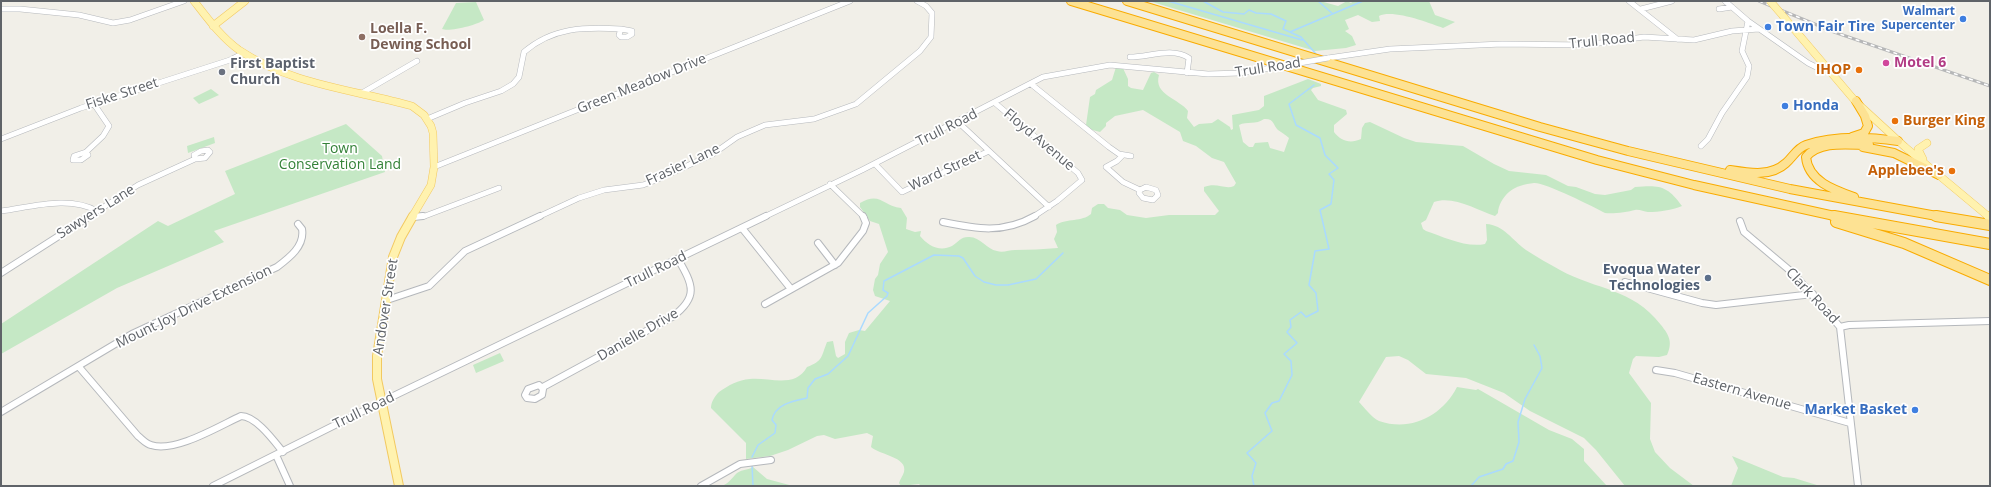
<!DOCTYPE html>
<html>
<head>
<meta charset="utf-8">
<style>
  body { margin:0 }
  #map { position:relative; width:1991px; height:487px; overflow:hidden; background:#f1efe8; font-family:"Open Sans",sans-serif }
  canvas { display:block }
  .frame { position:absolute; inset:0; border:2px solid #5f6368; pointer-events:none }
</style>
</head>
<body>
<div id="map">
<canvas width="1991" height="487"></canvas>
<div class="frame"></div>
</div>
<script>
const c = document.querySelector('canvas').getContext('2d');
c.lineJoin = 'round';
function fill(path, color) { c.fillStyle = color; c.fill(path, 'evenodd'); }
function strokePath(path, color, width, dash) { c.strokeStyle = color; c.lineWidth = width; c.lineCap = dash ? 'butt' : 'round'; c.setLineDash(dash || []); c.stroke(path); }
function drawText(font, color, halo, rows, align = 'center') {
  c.font = font + ' "Open Sans",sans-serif'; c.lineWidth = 3.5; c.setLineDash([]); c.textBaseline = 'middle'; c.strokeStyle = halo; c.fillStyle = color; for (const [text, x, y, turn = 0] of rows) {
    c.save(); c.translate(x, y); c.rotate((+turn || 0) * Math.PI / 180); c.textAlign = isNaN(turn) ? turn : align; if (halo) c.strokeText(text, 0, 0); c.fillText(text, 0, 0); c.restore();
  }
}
const green = new Path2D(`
  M1149,1H1320L1338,6L1347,1L1351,3L1353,1H1429L1435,15L1455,22L1443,28C1429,23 1393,9 1379,16L1380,21L1372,22L1358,15L1345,20L1349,29L1345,31L1352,36L1356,45L1346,48L1315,51Z
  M476,2L484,20C477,25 450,32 442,29L456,3Z
  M1122,66L1128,79V86L1131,88L1143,90L1151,73L1154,72L1159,75C1153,95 1180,99 1188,111L1187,118L1194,127L1199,124L1212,123L1218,119L1230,127L1231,130L1233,129L1232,115L1259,110L1264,106V96L1308,79L1321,84V86L1313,88L1311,90L1318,100L1346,110L1347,114L1334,125V132C1341,141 1350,144 1361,139L1362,128L1365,123L1370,122L1404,138L1416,142L1463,146L1494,164L1509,171L1546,175L1568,186L1576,187L1595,194L1605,195L1631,190L1635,187C1659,185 1667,185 1682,206C1672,210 1659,212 1648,212C1644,212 1639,209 1635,210C1628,212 1613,214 1605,213C1594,207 1544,182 1534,183C1525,184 1516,186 1509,192C1503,197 1498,206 1498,213L1495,216C1477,210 1453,195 1434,202L1426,220L1421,223L1423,229L1426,231C1444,237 1466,248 1485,244L1487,240L1486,224C1504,225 1512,240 1526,250C1537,257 1549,264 1560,270C1598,291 1631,287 1661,325C1669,335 1673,342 1667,355L1659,357L1636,356L1633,359L1629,373L1651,403L1650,439L1655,452L1670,468L1694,486H1625L1596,450L1584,438L1530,411L1504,393L1466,378L1426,374L1408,360L1399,356L1386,357L1359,402C1364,407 1372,418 1379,421C1411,432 1442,416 1457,387L1476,390L1478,389L1549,430L1572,439L1584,449V461L1607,486H921L919,484L901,486L899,483C900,479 903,476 904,472C908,457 880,455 871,447L873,436L867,433L835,439L824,435L817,436L788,450L770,456L746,459V443L711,408C711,402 715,396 719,392C729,385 738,380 750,379C769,377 795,389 807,367C823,361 821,357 827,342L833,341L836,356L838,358L845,354V342L849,333L859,330L865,331L890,301L875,296L873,290L875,279L878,275L880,264L888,252L879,224L870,221L860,207V203C880,191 883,206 901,208L907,218L906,229L915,232L921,231L920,236C928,246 940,252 952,246C958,242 961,237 968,237C980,236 986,249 997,251C1003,253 1009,250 1015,250C1030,250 1043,249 1058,248L1054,239L1057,232L1056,225C1067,218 1082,222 1091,214L1092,208L1098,204H1104L1108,208L1120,210L1127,215L1146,218L1169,215H1215L1219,211L1204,191V187C1217,182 1225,190 1234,186L1236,183L1224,162L1212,158L1196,146L1183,141L1180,132L1143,110L1115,116L1106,123V126L1100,132L1089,129L1086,125L1090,97L1095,94L1096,90L1112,80L1116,67ZM1264,119C1274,118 1273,125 1278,130C1282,133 1286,135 1289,138L1284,152L1270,148L1268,142L1255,143L1253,147H1249L1243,142L1239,125C1247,121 1256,125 1264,119Z
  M211,89L219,95L199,104L193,98Z
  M346,124L382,156L385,172L214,231L224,242L117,288L1,354V324L158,221L168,226L235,194L225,171Z
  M214,137L215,143L188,153L187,146Z
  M500,353L504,361L476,373L473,365Z
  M1732,456L1783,477L1794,478L1820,486H1731L1738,468Z
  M753,467L767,479L793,486H722C729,483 732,478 737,473C743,469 748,470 753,467Z`);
const stream = new Path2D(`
  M1168,1L1302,40
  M1203,1L1223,12L1244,14L1249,10L1256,13L1271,14L1286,21L1283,29L1301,37L1316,54
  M1318,1L1333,14
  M1290,32L1363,1
  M752,457L758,445L775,433L776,425L772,420C775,404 793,401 807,398L808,388L815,379L828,374L848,356L868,313L887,296L888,293L883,290L884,281L934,255L959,256L963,258L975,276L984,282L996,285H1008L1036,279L1063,253
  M752,465L753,486
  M1254,486L1252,476L1256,463L1247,453L1272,431L1265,413L1272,403L1279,401L1292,375L1291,361L1284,354L1297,343L1287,332L1291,327L1290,320L1301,312L1306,317L1318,311L1316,293L1309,285L1315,251L1329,249L1320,210L1331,204L1334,180L1329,174L1338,168L1325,155L1320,138L1296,125L1289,104L1314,85
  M1471,486L1479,477L1503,469L1506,464L1513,461L1519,442L1518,422L1525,399L1542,368L1540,356L1534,345`);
const minorFar1 = new Path2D(`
  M1629,1L1677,39
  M1725,1L1748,21L1808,63L1816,67H1825
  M1,9H20L79,15L113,23L130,20L184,1
  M1641,9L1672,1
  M1719,9L1732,7
  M621,29L632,31V34L627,37H621L619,35Z
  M1130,57C1149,57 1172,47 1189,58L1187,73
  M1328,58L1390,49L1502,44L1585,45L1644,37L1694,40L1732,31L1759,29
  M1031,84L1109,147L1119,154L1131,156
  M362,93L417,61
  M995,103L1078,173L1082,180L1057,201L1033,217
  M427,119L465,103L501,91L513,84L519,77L524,52C553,27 584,27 621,29
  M958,122L1049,207
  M1,139L81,108L230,60L244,53
  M1701,146L1708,139L1722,113L1747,77L1749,66L1742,51L1748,21
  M208,150L210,152L205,158L195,159L194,155L201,151Z
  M86,152L88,155L81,160H73L74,156Z
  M86,152L103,136L109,126L94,104
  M1123,155L1117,161L1106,167L1123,182L1140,190
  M875,164L902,192L989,151
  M434,167L850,1
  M830,184L864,217
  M1146,187L1156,190L1158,195L1153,200L1143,198L1139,193L1140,190Z
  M1,211C31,207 70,195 97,211
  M88,217L138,185L195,159
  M413,217L425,216L499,188
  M538,217L579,198L604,190L643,185L656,180L713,154L737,137L765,125L814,119L856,104L920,51L931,37L932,13L926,6L917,1
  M764,217L862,170L1043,77L1110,65L1208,74L1240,73L1277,67`);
const minor = new Path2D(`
  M413,217L423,216
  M1740,221L1744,232L1794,274L1840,327L1858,486
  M943,222C977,229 1003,234 1035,216
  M742,228L791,289
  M818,243L835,265
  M1,273L90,216
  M1625,282L1702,303L1716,305L1813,294
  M387,300L429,286L465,251L540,216
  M765,304L838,263L863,231L866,223L863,216
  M1840,327L1849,325L1990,321
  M79,367L138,436C142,439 146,444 151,445C175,453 219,426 241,416C256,416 274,441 283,452
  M1656,370L1675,373L1850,423
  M539,385L543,389L542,395L535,399L527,398L525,395L528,389Z
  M543,387L672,317C699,297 693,285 678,259
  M1,412L132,334L277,267C289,258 305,246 302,229L298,224
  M276,455L290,486
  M213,486L381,402L766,216
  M701,486L740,464L771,460`);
const majorFar1 = new Path2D(`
  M194,1C208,19 221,37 239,50C289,84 355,90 412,106L424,115L431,126L433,133L434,167L431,185L412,217
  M1783,16L1856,102L1905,147L1989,217
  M213,26L245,1
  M1923,159L1918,149L1927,143`);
const major = new Path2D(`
  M1988,216L1990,218
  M399,486L377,379V356L393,257L401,237L413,216`);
const highwayFar1 = new Path2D(`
  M1071,1L1597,160L1694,185L1839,217
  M1127,1L1540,127L1628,151L1790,189L1942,217
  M1852,137L1864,133L1868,126L1865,116L1856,101
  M1863,147L1894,153L1939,175
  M1730,170C1749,173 1771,177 1786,163C1793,157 1797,148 1806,145C1834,135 1870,137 1898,141
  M1854,197C1834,190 1808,181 1806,157C1820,140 1849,145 1869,145`);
const highway = new Path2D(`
  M1834,216L1990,244
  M1936,216L1990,225
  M1836,222L1904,243L1990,280`);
const rail = new Path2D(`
  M1759,1L1834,32L1990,86`);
const minorBridge = new Path2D(`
  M1277,67L1328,58`);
const majorBridge = new Path2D(`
  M1770,1L1783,16`);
const markers = [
  [1963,19,4,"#3f7fe0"],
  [1768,27,4,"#3f7fe0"],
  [362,37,4,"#8d6e63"],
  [1886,63,4,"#d1479c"],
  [1859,70,4,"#e8710a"],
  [222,72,4,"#6b7280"],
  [1785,106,4,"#3f7fe0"],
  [1895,121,4,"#e8710a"],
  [1952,171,4,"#e8710a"],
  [1708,278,4,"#5c6f8a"],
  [1915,410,4,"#3f7fe0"]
];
const farShopnames = [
  ["Walmart",1955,12],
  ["Supercenter",1955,26]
];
const shopNames = [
  ["Town Fair Tire",1776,27],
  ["Honda",1793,106],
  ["Market Basket",1907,410,"right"]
];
const educationNames = [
  ["Loella F.",370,29],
  ["Dewing School",370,45]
];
const streetNames = [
  ["Trull Road",1602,41,-6],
  ["Trull Road",1268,68,-9],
  ["Green Meadow Drive",642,84,-22],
  ["Fiske Street",122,94,-18],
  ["Trull Road",947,128,-27],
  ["Floyd Avenue",1039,140,40],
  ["Frasier Lane",683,165,-25],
  ["Ward Street",945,171,-25],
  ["Sawyers Lane",96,212,-32],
  ["Trull Road",656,270,-26],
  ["Clark Road",1812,296,47],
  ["Mount Joy Drive Extension",194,307,-26],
  ["Andover Street",386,307,-81],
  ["Danielle Drive",638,335,-30],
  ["Eastern Avenue",1742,392,16],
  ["Trull Road",364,411,-26]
];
const hotelNames = [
  ["Motel 6",1894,63]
];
const worshipNames = [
  ["First Baptist",230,64],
  ["Church",230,80]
];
const foodNames = [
  ["IHOP",1851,70],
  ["Burger King",1903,121,"left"],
  ["Applebee's",1944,171]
];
const parkNames = [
  ["Town",340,149],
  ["Conservation Land",340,165]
];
const serviceNames = [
  ["Evoqua Water",1700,270],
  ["Technologies",1700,286]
];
fill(green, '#c5e8c5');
strokePath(stream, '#aadaff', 1.5);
strokePath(minorFar1, '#b5b8bc', 6);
strokePath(minor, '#b5b8bc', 8);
strokePath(majorFar1, '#f2c960', 8);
strokePath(major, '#f2c960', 10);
strokePath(highwayFar1, '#f9ab00', 10);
strokePath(highway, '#f9ab00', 12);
strokePath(minorFar1, '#fff', 5);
strokePath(minor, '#fff', 6);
strokePath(majorFar1, '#fff2af', 7);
strokePath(major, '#fff2af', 8);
strokePath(highwayFar1, '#fde293', 8);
strokePath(highway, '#fde293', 10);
strokePath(rail, '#b6b7b8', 3);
strokePath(rail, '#fff', 1.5, [4]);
strokePath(minorBridge, '#b5b8bc', 6, []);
strokePath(majorBridge, '#f2c960', 8, []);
strokePath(minorBridge, '#fff', 5);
strokePath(majorBridge, '#fff2af', 7);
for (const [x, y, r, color] of markers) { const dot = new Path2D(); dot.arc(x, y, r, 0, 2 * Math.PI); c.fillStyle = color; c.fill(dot); strokePath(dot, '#fff', 1.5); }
drawText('bold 12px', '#366cbe', '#fff', farShopnames, 'right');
drawText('bold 14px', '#366cbe', '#fff', shopNames, 'left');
drawText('bold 14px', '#785e54', '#fff', educationNames, 'left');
drawText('14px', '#5f6368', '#fff', streetNames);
drawText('bold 14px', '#b23c85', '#fff', hotelNames, 'left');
drawText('bold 14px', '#5b616d', '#fff', worshipNames, 'left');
drawText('bold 14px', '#c56008', '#fff', foodNames, 'right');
drawText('14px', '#348238', '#fff', parkNames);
drawText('bold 14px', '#4e5e75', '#fff', serviceNames, 'right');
</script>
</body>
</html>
